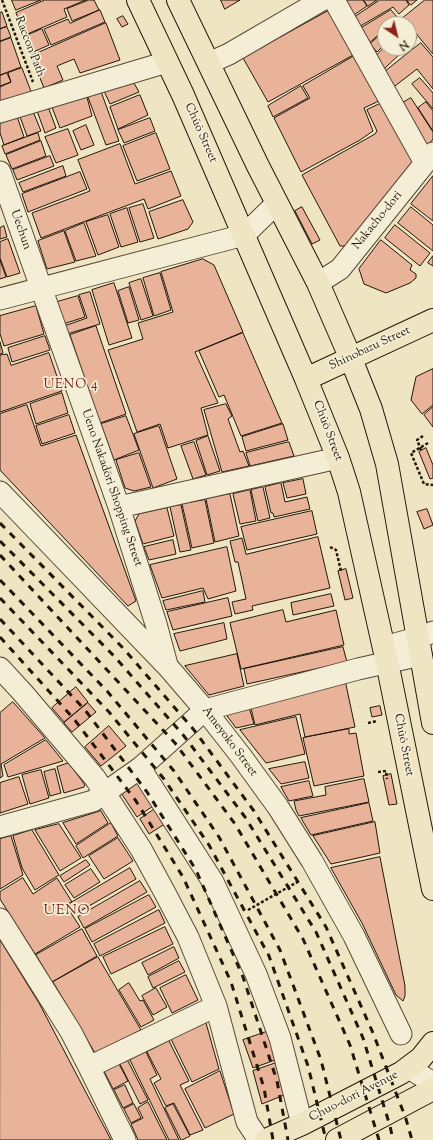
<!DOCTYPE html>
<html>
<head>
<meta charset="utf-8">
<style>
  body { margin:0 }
  #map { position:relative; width:433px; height:1140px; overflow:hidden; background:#f0e5c2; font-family:"Sorts Mill Goudy",serif }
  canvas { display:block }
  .north { position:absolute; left:377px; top:16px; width:40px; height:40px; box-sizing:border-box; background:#f5eed7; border:1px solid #a19885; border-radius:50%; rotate:145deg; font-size:11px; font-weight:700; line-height:16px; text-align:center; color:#22170a }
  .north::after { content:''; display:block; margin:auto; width:14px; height:18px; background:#8f2418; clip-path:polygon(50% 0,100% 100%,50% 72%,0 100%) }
</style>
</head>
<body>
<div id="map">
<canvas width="433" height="1140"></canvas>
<div class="north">N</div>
</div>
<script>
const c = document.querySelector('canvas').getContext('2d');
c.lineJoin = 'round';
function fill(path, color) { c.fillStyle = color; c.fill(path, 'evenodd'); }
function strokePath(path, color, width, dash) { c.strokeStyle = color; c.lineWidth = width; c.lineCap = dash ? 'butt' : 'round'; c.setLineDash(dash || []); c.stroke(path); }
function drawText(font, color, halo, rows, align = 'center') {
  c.font = font + ' "Sorts Mill Goudy",serif'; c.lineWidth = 3.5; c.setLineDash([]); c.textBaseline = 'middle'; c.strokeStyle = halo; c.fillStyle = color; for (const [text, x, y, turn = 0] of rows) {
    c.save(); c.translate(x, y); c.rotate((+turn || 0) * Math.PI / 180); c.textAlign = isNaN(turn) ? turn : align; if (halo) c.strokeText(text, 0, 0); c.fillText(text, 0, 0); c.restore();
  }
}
const building = new Path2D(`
  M12,0H41L16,10Z
  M45,0H86L64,9L67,17L25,35L16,13Z
  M89,0H94L99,10L72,21L67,9Z
  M221,0H240L225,9Z
  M342,0H363L367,6L351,17Z
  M364,0H377L368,6Z
  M380,0H406L409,5L399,14L393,7L357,28L354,21L356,16Z
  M407,0H417L411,5Z
  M425,0H433V54L403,18Z
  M100,10L105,22L51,45L44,29L68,19L70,23Z
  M330,10L355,54L268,102L243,58Z
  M391,10L398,18L391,24H385V29L367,45L358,30Z
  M2,12L7,26L0,29V13Z
  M123,16L128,24L122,27L117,19Z
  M106,23L120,60L80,73L74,59L57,66L63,80L44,88L31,56Z
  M7,27L11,37L0,41V29Z
  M42,29L49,45L31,53L24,37Z
  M409,30L417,38L409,45Z
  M385,31V44L377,52L370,44Z
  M11,38L21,67L0,75V42Z
  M421,43L433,57V89L417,69L391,89L382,74Z
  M385,47L406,48L383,70L375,57Z
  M356,55L383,99L364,108L373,131L360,140L301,172L274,118L310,98L303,86Z
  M22,68L32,94L0,106V87L11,82L8,73Z
  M7,73L11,82L0,86V76Z
  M420,78L433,93V109L412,84Z
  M134,83L139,92L110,104L104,91Z
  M99,86L119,141L106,145L86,92Z
  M301,86L308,98L273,117L268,106Z
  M85,90L92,116L60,128L50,102Z
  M140,95L148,115L118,129L110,107Z
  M411,98L433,132V139L427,147L401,104Z
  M384,102L415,159L347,246H340L302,175L375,134L377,131L367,110Z
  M426,102L433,111V131L418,108Z
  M47,104L56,128L45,133L36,108Z
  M32,109L41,131L27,136L19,114Z
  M17,116L24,137L4,145L0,133V122Z
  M150,118L155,131L124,143L118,130Z
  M86,125L94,145L81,150L73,131Z
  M68,129L78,155L56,163L45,137Z
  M38,133L40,140L5,154L2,146Z
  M156,133L170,169L137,181L123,146Z
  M41,141L46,156L12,169L6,155Z
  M120,144L135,184L171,171L181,196L148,209L144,199L41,238L32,213L90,191L78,160Z
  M50,156L54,166L17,180L13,170Z
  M63,166L66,176L23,192L19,183Z
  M80,172L87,189L28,212L22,194Z
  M433,176V221L411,204Z
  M183,200L193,222L188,229L158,239L149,212Z
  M143,204L154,238L140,242L129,208Z
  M302,207L320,240L312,244L295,211Z
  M411,207L433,225V251L398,223Z
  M127,208L138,242L121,247L110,214Z
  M108,215L119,247L98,255L86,222Z
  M84,223L96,256L76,261L65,231Z
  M395,225L430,253L420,266L385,238Z
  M4,226L7,237L0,239V228Z
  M64,231L75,262L47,269L38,241Z
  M8,239L20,273L7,277L0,258V242Z
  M381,240L412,265L410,270L416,274V278L410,283L386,293L364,284L359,269Z
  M433,256V266L428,263Z
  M203,259L214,265L243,332L195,352L218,403L201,408L208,435L168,448L160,424L137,432L108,350L143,339L138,323L173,312L161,272Z
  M0,260L6,277L0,279Z
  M160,273L171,310L154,316L143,278Z
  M141,279L153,316L141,320L129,283Z
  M114,283L132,338L109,345L92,290Z
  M129,287L139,320L128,323L118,291Z
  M90,292L100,324L67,334L64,326L87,318L79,295Z
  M78,296L85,317L63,324L57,302Z
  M36,306L44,334L4,346L0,334V316Z
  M96,326L126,414L100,423L70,335Z
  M243,333L282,423L241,436L224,395L219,397L199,351Z
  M45,336L50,350L12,362L8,348Z
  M0,342L3,353L0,354Z
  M49,353L62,391L0,412V355L7,354L11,365Z
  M433,369V405L422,414L411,400L416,377Z
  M62,393L68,413L36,424L30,404Z
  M226,404L232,416L228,419L240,452L243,451L249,466L222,472L204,410Z
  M27,405L41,446L76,435L136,601L128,606L0,470V414Z
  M433,407V427L424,415Z
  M69,415L75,433L42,444L36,426Z
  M126,416L139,450L114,460L101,424Z
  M283,424L288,440L246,451L242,437Z
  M159,426L177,479L153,488L134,434Z
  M208,436L220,471L207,475L196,441Z
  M194,442L206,475L193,479L181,446Z
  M289,442L294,456L250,466L246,453Z
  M426,448L433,465V478L430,479L419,452Z
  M139,453L151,487L134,491L125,488L116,460Z
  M303,479L306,494L287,498L283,483Z
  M281,483L285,502L307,497L310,509L274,517L273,513H271L265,487Z
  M263,487L270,518L258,521L251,490Z
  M250,490L256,521L240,524L233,494Z
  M230,494L239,536L215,542L206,499Z
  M205,500L214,543L192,548L182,504Z
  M181,505L191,550L180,552L170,507Z
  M167,508L174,536L143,544L135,521L139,514Z
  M427,509L433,525L424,529L417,512Z
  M312,511L317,534L247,550L241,527Z
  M318,537L330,588L252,606L253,610L235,614L232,602L246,599L238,562H235L230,541L242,538L246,554Z
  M173,540L176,554L149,560L144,547Z
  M227,547L236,591L208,599L203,588L162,598L150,565Z
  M346,569L353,598L345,600L338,571Z
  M203,591L205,602L166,610L163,601Z
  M331,594L334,606L293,615L291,603Z
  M228,598L232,616L173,630L167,612Z
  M283,610L286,622L336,610L344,645L241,669L230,623Z
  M224,623L227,639L180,651L174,634Z
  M343,647L347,662L247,684L244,669Z
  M237,654L244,686L209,695L185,666Z
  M345,680L355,727L305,737L300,714L255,725L250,704Z
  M76,687L88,702L64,722L52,708Z
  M13,702L45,738L1,764L3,776L0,778V713Z
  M88,703L96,712L72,732L64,723Z
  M248,704L254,724L236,728L225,713Z
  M380,706L382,715L372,717L370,708Z
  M296,717L305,754L266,763L240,730Z
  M109,726L126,746L101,766L85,747Z
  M349,729V734L356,733L364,776L314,786L303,738Z
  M46,740L63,761L8,777L4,765Z
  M305,762L309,778L281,784L269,769Z
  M69,763L85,785L84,787L64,793L57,767Z
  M55,769L61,793L50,796L44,772Z
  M41,770L49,798L30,804L22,775Z
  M391,774L397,804L389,805L383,776Z
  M19,777L28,804L0,813V783Z
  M138,778L159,802L137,817L121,793Z
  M364,779L369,802L299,816L296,810L294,801L326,795L325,787Z
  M309,781L313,796L289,801L281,787Z
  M369,803L373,821L311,835L301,818Z
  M161,805L171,820L149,834L140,819Z
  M101,811L108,823L76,844L63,823Z
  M375,822L380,853L331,864L313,836Z
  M111,823L118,836L83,858L76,846Z
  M59,824L81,858L60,871L35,830Z
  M32,830L59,875L35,890L22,868L13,836Z
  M11,836L23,875L0,889V839Z
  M118,838L133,861L104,879L89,856Z
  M380,857L405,986V996L403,1001L396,995L362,923L331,868Z
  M86,860L90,865L64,882L60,876Z
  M130,868L136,879L75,914L69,904Z
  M91,869L100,882L74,898L65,885Z
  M23,878L33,894L57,878L72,902L66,905L80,927L35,954L0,899V892Z
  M140,881L147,892L84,928L78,917Z
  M149,895L156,907L92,942L85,929Z
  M159,910L165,923L100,956L94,944Z
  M165,927L173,944L111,974L103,957Z
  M82,929L97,956L52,982L36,955Z
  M0,940L39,1003L111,1140H0Z
  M174,947L179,958L148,975L142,963Z
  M98,957L141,1030L95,1053L53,982Z
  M179,961L185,972L153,988L148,977Z
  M186,975L198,1000L172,1013L160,988Z
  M129,983L140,1001L143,1000L154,1020L141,1027L119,990Z
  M156,988L167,1007L153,1015L142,996Z
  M206,1023L219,1069L192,1082L171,1039Z
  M269,1031L278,1059L253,1068L243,1040Z
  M169,1041L189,1081L180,1085L203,1130L190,1135L174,1103L166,1106L154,1083L161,1079L147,1052Z
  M146,1052L157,1075L150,1079L179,1140H169L130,1060Z
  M128,1061L148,1100L140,1104L120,1064Z
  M279,1062L289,1093L262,1104L253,1071Z
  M119,1064L128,1081L113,1089L104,1071Z
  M220,1071L234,1114L205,1128L185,1089Z
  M125,1085L133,1103L123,1108L114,1090Z
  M148,1102L167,1140H138L131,1124L143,1118L138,1108Z
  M134,1104L141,1118L131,1123L124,1109Z
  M173,1104L190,1136L182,1140H181L165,1108Z`);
const path = new Path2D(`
  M2,0L33,82
  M428,443L411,453L424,484L433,485
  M421,450L417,440L423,436
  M330,547L336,550L341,571
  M368,723L377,721
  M378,772L386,771L387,779
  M248,910L299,881`);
const minor = new Path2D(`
  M334,0L425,163
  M209,63L229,54L322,0
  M0,112L167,62
  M0,172L119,507L156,624L167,665
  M318,283L340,269L433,153
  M0,299L244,235L277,203
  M0,492L168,667L205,710L241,756L278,807L312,861L354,936L401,1034
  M119,507L338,458
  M384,647L417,638L433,632
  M0,668L23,693L95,778L141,849L165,893L188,937L216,1006L247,1122L259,1140
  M140,768L213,882L256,974L280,1038L302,1124
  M0,827L93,801L140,768L205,710L358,669L421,655
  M0,919L71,1032L89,1067L125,1140
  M89,1067L216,1006
  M409,1068L433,1083`);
const major = new Path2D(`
  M138,0L183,95L306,379L338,458L349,492L387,662L433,889
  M178,0L258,166L318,283L351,359L371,409L387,464L433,723
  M306,379L433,320
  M266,1140L302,1124L401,1073L421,1058L433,1043
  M337,1140L433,1089`);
const rail = new Path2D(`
  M0,523L123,648L194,730L254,811L326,927L373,1033L406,1119L412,1140
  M0,541L114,656L184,736L245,817L316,932L363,1038L390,1126L393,1140
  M0,555L175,743L235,824L303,939L350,1045L379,1140
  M0,580L107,691L174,771L219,837L280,950L321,1060L341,1140
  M0,598L109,712L164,779L209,845L269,956L308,1066L326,1140
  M0,619L85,710L147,792L196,870L243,977L277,1081L288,1140
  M0,637L74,719L136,801L183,877L231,982L264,1088L273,1140`);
const streetNames = [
  ["Raccon Path",29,47,69],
  ["Chūō Street",200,133,66],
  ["Nakacho-dori",378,221,-51],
  ["Uechun",20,230,71],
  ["Shinobazu Street",370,349,-25],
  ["Chūō Street",327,431,69],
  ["Ueno Nakadōri Shopping Street",111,488,71],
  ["Ameyoko Street",229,742,53],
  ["Chūō Street",403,745,79],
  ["Chuo-dori Avenue",354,1097,-27]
];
const neighbourhoodNames = [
  ["UENO 4",71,386]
];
const quarterNames = [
  ["UENO",67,912]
];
fill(building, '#e8b398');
strokePath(building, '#22170a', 1);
strokePath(minor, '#564a38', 23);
strokePath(major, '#22170a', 24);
strokePath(path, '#22170a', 2.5, [3, 2]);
strokePath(minor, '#f5eed7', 21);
strokePath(major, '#f0e5c2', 22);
strokePath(rail, '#22170a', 3, [7, 7]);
drawText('12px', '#22170a', '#f5eed7', streetNames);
c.letterSpacing = '1px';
drawText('13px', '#7a1f14', '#f5eed7', neighbourhoodNames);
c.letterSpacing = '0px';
c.letterSpacing = '1px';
drawText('14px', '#7a1f14', '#f5eed7', quarterNames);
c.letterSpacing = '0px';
</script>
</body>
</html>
